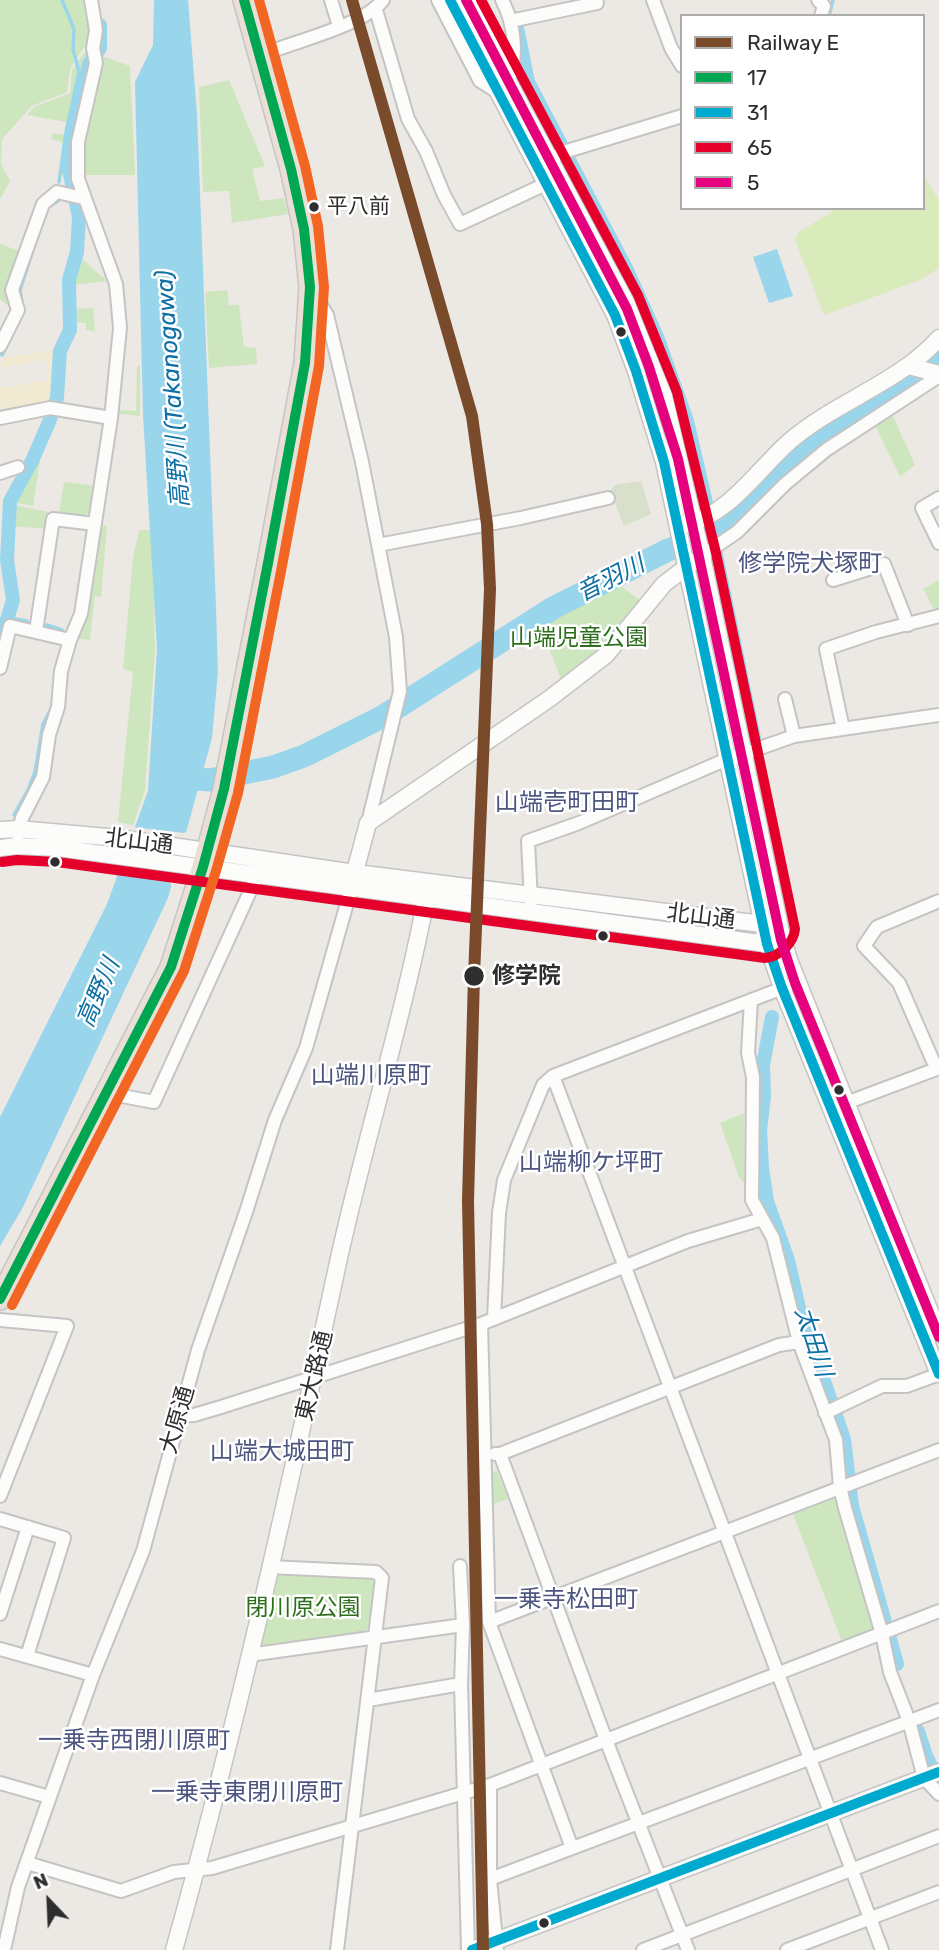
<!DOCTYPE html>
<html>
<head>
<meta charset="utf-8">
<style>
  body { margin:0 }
  #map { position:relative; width:939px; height:1950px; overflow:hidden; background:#ece8e4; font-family:Rubik,sans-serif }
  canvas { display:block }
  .legend { position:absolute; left:680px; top:14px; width:245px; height:196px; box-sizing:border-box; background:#fff; border:2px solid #ababab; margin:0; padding:9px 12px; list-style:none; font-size:21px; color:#2e2e2e }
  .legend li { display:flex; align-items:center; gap:14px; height:35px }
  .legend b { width:35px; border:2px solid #ababab }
  .north { position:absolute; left:14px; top:1866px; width:70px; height:70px; -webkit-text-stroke:5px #fff; paint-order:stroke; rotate:337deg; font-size:19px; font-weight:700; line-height:28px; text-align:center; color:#2e2e2e }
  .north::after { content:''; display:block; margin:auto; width:24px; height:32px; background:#2e2e2e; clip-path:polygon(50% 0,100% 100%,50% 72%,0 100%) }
</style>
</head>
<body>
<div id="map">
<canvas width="939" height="1950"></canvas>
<ul class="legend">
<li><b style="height:9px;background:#7a4b2a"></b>Railway E</li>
<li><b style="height:9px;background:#00a651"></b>17</li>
<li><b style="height:9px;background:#00a9ce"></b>31</li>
<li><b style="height:9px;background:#e4002b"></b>65</li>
<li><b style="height:9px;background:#e5007d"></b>5</li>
</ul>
<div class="north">N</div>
</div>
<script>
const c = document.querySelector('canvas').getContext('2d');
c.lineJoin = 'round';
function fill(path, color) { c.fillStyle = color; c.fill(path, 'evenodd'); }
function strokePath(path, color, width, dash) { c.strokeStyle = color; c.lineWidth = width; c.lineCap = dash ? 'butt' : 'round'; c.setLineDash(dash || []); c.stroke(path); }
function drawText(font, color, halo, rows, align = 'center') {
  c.font = font + ' Rubik,"Noto Sans JP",sans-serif'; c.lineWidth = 5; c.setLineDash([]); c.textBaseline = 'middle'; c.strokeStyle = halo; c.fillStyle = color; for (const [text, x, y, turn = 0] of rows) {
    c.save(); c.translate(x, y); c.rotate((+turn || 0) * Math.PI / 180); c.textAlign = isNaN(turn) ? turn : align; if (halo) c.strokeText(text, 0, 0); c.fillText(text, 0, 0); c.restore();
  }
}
const green = new Path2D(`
  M0,0H87L90,10L88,41L70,69L67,92L32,106L2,139L1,164L10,181L0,199Z
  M86,50L130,66L135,175H62V142L51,139L53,133L64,135L66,122L27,115L34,107L70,93L72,70Z
  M229,80L265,166L252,169L260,201L284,198L288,214L232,223L229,191L203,192L199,87Z
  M0,244L20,251L4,292L12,309L0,299Z
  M79,256L107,281L73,285Z
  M227,290L229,305H239L244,347L256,348L257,364L209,368L205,292Z
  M93,308L95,331L86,330V323L73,322L72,309Z
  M140,365V416L111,413V410L136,411L137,366Z
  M891,412L915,465L900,477L875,425Z
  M43,441L33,506L12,502Z
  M64,482L96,486L92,511L83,516L59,513Z
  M12,505L49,512L45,529L12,526Z
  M97,524L107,526L101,597L95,596L90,640L71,638Z
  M139,530H152L155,650L145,790L133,825L118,822L133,672L123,669L133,558Z
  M939,580V609L935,611L923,589Z
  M617,583L645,604L606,653L563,684L541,628Z
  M744,1113V1183L739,1177L720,1123Z
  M497,1471L508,1499L491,1505V1473Z
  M839,1497L876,1631L843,1644L793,1514Z
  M280,1573L368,1576L374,1582L369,1627L361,1635L263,1648L259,1642L274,1577Z`);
const sand = new Path2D(`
  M56,349L54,378H50L46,359L0,368L4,358Z
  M52,379L53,405L0,412V388Z`);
const cemetery = new Path2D(`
  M641,481L651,514L624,526L610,491L615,485Z`);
const pitch = new Path2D(`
  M923,173L939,201V268L920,280L824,315L795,240L799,232L838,208H923Z`);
const water = new Path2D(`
  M154,0H188L197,114L216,607L218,672L212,738L168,898L22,1209L0,1246V1117L107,904L148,791L157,649L143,415L135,82L153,45Z
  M777,249L793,296L769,303L753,257Z`);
const pier = new Path2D(`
  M131,827L184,833L191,828L174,889L167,878L115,872Z`);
const stream = new Path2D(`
  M829,16L833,0
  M59,182L66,132L79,72L73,49L74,29L62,0
  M48,207L58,201
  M22,303L20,290L35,244
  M2,355L7,346
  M9,618L27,621
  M47,625L62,630
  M14,815L28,790L35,772L43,724L52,707`);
const canal = new Path2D(`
  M515,18L528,82L627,270L658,339L687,421L707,507
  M710,526L755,743
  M2,636L13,600L7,560L10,501L32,461L49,422L57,398L60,351L70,330L69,280L77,252L79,217L68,165L74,127L89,64L100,48V25
  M772,1017L763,1065L764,1096L760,1131L762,1168L767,1201L788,1260L799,1308L844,1439L852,1506L897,1664
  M918,1731L926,1756L939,1782`);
const river = new Path2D(`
  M179,778L210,780L273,767L304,756L382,717L553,608L668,550L711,535L734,517L804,451L921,374L939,359`);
const street = new Path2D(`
  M331,0L339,26
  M438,0L480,81L496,91
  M476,0L512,72
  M502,0C515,25 518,56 508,82
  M653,0L671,48L682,66
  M818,0L824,6L821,16
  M376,10L408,119L426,151L444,195L460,224L552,181
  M510,21L597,3
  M260,56C293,41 362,27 383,0
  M549,159L567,151L682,116
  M310,287L327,315L362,462L396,637L400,691L368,823
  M0,346L18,310L12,290L43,204L57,192L83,198
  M0,418L50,408L111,418
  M0,473L18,467
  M939,498L922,508L939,543
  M378,545L521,518L608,498
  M702,556L737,532L785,484L826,450L939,376
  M833,580L884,564L908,625
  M36,631L53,519L95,524
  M0,668L10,626L70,640
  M785,699L794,736
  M843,729L826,649L876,632L939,616
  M18,835L22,818L43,777L49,735L58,707L61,671L70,640L81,614L111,418L120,328L116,284L78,179V142L96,63L93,48L96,30L91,0
  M939,901L877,927L864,946L899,983L933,1061L939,1068
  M531,902L528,841L579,823L718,763L794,736L939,715
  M751,1000L748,1053L753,1077L752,1200L773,1238L799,1342L836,1440L840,1487L845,1508L882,1634L890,1672L909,1721L924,1778L939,1794
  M553,1076L882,1950
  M106,1093L154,1102L258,874
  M846,1103L939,1068
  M494,1319L499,1213L504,1180L543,1085L553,1076L788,986
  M0,1320L67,1326L0,1496
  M481,1324L489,1622L572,1848
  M825,1413L882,1386H907L939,1374
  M178,1416L194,1415L221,1407L481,1324L688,1241L762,1219
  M495,1454H500L779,1345L799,1342
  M500,1454L606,1740L688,1950
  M0,1519L64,1538L27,1656
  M460,1566L463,1625L461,1684L468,1950
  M269,1567L376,1572L382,1578L337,1950
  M0,1614L28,1527
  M489,1622L939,1450
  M0,1649L93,1675
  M249,1655L463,1625
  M368,1700L461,1684
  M0,1783L49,1797
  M490,1785V1879L497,1950
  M27,1863L121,1891L174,1872L212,1868L490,1785L939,1611
  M490,1879L939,1710
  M4,1950L18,1887L93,1675L143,1551L198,1350L246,1212L275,1120L306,1048L351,889
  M643,1950L939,1836
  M787,1950L939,1892`);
const secondary = new Path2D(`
  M450,0L615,315L636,371L664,462L767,944L782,988L939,1374
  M465,0L626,302L664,396L702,556L781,932L789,960L939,1334
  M909,366L939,374
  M687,524C730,514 758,469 790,441C836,401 898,384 939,338
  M0,830L18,829L118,838L348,872L762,924L769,927
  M0,848L17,846L58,848L767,944L774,938
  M352,883L368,823L549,699L606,655L664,584L693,562
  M174,1950C238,1722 289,1489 339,1258C367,1132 406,1009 429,883
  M472,1950L939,1772`);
const highway = new Path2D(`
  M0,1299L171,967L203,867L224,789L268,563L305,363L310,287L304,229L291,169L244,0`);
const bus1 = new Path2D(`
  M0,1299L171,967L203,867L224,789L268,563L305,363L310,287L304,229L291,169L244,0`);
const bus2 = new Path2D(`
  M450,0L615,315L636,371L664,462L767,944L782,988L939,1374
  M472,1950L939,1772`);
const bus3 = new Path2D(`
  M2,862L17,860L57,862L765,958C779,957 794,943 795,929L716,553L677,392L638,295L481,0`);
const bus4 = new Path2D(`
  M466,0L627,309L649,367L678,459L781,940L795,983L939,1337`);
const bus5 = new Path2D(`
  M12,1305L184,971L216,871L238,793L282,566L319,366L324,287L318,226L305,166L259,0`);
const rail1 = new Path2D(`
  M352,0L472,416L487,524L490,589L474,976L468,1201L483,1950`);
const markers = [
  [314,207,6,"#2e2e2e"],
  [621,332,6,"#2e2e2e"],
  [55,862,6,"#2e2e2e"],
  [603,936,6,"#2e2e2e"],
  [474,976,11,"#2e2e2e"],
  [839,1090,6,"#2e2e2e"],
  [544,1923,6,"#2e2e2e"]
];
const busNames = [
  ["平八前",327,207]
];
const parkNames = [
  ["山端児童公園",579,638],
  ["閉川原公園",303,1608]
];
const streetNames = [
  ["北山通",139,842,7],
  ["北山通",701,917,7],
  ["東大路通",315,1376,-77],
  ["大原通",178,1420,-74]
];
const stopNames = [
  ["修学院",492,976]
];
const waterNames = [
  ["高野川 (Takanogawa)",173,389,-94],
  ["音羽川",611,579,-27],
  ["高野川",99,993,-67],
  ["太田川",813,1342,72]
];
const neighbourhoodNames = [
  ["修学院犬塚町",810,564],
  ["山端壱町田町",567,803],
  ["山端川原町",371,1076],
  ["山端柳ケ坪町",591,1163],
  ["山端大城田町",282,1452],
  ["一乗寺松田町",566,1600],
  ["一乗寺西閉川原町",134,1741],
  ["一乗寺東閉川原町",247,1793]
];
fill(green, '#cee6be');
fill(sand, '#f0ead3');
fill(cemetery, '#d8e0cc');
fill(pitch, '#d9eabb');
fill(water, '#99d6ec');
fill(pier, '#ece8e4');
strokePath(stream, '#99d6ec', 3.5);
strokePath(canal, '#99d6ec', 14);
strokePath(river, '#99d6ec', 23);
strokePath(street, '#c5c4c5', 16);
strokePath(secondary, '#c5c4c5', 19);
strokePath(highway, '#c6c5c4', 24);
strokePath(street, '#fcfcfb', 12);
strokePath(secondary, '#fcfcfb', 16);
strokePath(highway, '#eadfd6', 21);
strokePath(bus1, '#00a651', 10);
strokePath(bus2, '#00a9ce', 10);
strokePath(bus3, '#e4002b', 10);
strokePath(bus4, '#e5007d', 10);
strokePath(bus5, '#f26522', 10);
strokePath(rail1, '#7a4b2a', 12);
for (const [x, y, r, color] of markers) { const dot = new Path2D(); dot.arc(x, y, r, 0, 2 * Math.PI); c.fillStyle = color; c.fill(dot); strokePath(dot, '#fff', 2.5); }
drawText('21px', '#2e2e2e', '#fff', busNames, 'left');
drawText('23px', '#2c6e1b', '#fff', parkNames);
drawText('23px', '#2e2e2e', '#fff', streetNames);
drawText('bold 23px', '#2e2e2e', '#fff', stopNames, 'left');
drawText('italic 24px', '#0d6fa3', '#fff', waterNames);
drawText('24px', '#4d5680', '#fff', neighbourhoodNames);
</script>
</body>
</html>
